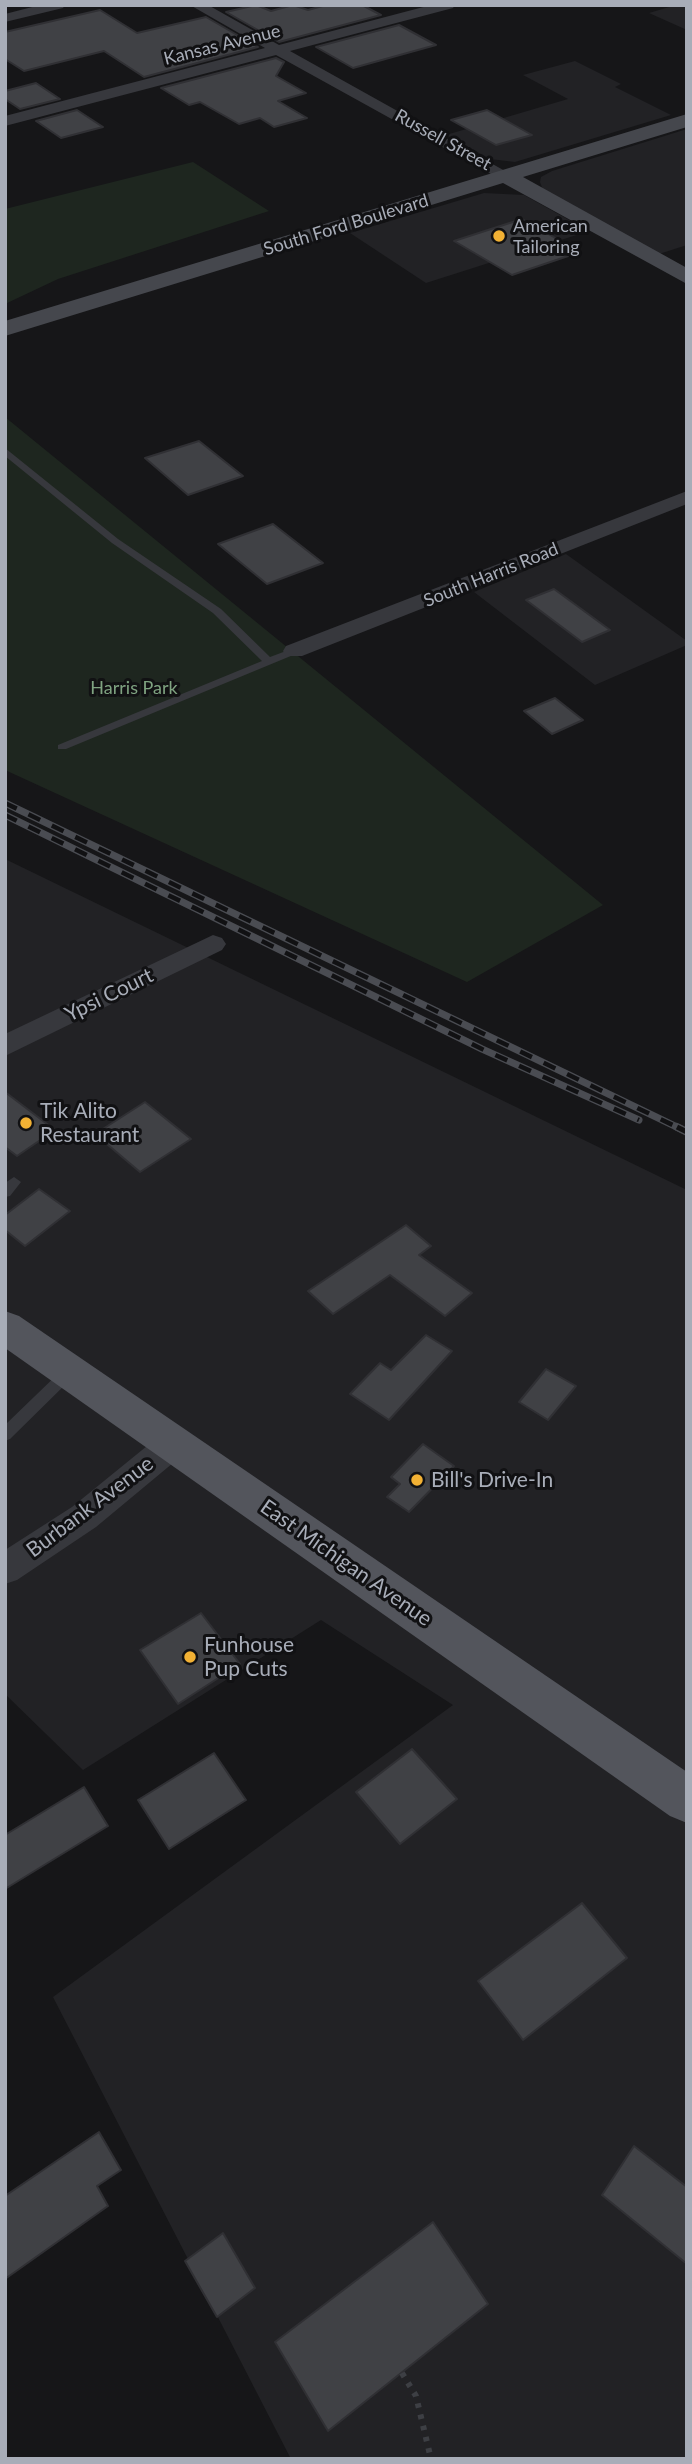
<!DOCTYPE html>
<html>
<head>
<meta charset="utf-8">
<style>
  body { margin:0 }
  #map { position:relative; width:692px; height:2464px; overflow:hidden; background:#161618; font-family:Lato,sans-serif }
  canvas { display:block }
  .frame { position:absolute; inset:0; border:7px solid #a8adb8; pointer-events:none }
</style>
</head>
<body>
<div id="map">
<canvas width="692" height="2464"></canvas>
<div class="frame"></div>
</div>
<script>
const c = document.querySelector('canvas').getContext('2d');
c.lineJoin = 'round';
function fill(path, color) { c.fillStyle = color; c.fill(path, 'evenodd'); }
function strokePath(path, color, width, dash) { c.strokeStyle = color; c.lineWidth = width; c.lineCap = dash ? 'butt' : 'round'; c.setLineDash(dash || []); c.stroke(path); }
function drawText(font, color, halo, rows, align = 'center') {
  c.font = font + ' Lato,sans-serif'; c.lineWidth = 6; c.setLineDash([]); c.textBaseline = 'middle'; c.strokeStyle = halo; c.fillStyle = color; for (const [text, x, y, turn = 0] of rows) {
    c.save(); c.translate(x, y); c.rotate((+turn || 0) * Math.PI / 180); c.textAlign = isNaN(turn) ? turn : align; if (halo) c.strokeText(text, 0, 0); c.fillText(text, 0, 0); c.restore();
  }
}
const built = new Path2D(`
  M676,5H687V30L649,13Z
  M575,61L621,84L615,87L671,115L515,162L490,159L446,135L568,99L523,75Z
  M687,129V245L659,254L543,190L540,182L541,177L552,171Z
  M484,193L524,195L589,231L426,283L350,233Z
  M566,554L687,641V645L595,685L474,592Z
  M5,859L687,1190V2459H291L53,1997L453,1705L321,1620L83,1770L5,1694Z`);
const green = new Path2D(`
  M193,162L269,211L58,279L5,304V209Z
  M5,417L603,905L467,982L5,770Z`);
const building = new Path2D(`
  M256,5L271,11L293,5L308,10L326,5H362L381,15L279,42L226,12Z
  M100,10L137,33L206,17L258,47L144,77L104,51L24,71L5,59V32Z
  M399,25L436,45L353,68L316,47Z
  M276,58L284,62L276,76L306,93L278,101L307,118L274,127L260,118L239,124L200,102L189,105L161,88Z
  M36,83L60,99L20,109L5,99V91Z
  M77,110L103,127L61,138L36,121Z
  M487,110L532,135L496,145L451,120Z
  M522,219L580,252L512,275L454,241Z
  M199,441L243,476L188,495L145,458Z
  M273,524L323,563L267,584L218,544Z
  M554,589L610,630L582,642L526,600Z
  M555,698L583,720L552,734L524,711Z
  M5,1092L55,1130L17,1156L5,1147Z
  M145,1102L191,1139L140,1172L95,1134Z
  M39,1189L70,1211L25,1246L5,1230V1215Z
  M406,1225L431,1246L419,1255L472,1293L445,1316L390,1275L333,1314L308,1291Z
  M426,1335L452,1351L389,1420L350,1394L380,1363L391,1370Z
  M546,1369L576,1386L548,1420L519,1402Z
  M423,1444L454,1466L409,1512L387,1497L400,1484L391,1477Z
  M201,1613L240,1664L178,1704L140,1650Z
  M412,1749L457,1799L400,1844L356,1792Z
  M214,1753L246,1800L169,1849L138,1800Z
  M84,1787L108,1826L5,1889V1835Z
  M582,1903L627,1958L523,2040L478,1981Z
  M99,2132L121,2170L97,2186L108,2206L5,2279V2196Z
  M634,2146L687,2187V2264L602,2195Z
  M433,2222L488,2304L328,2431L275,2342Z
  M223,2233L255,2288L217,2317L185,2261Z`);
const path = new Path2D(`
  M402,2373L416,2396L431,2459`);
const lane = new Path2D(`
  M5,448L118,539L221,609L270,657L294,648L298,649V653L66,749H58V745L262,661L213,613L112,543L5,456Z
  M14,1177L21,1182L10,1196L5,1197V1183Z
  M69,1366L74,1368L76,1372L74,1376L10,1439L5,1441V1425L64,1368Z`);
const street = new Path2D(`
  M40,5H65L63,8L5,22V14Z
  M190,5H208L279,45L431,5H455L453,8L290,51L514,176L512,179H500L276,55L5,126V116L265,48Z
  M687,491V504L302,656H286L283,651L286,646Z
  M213,935L222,938L226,944L222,950L5,1056V1034Z
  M174,1429L185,1433L190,1443L185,1453L96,1527L17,1580L5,1584V1550L72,1507L163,1433Z`);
const secondary = new Path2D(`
  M687,114V127L523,177L687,268V284L503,183L5,336V321Z`);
const primary = new Path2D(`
  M5,1311L19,1316L687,1772V1823L670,1816L5,1348Z`);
const railFar1 = new Path2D(`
  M5,803L681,1129
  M5,815L482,1049L639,1120`);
const rail = new Path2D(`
  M677,1127L687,1132`);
const markers = [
  [499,236,7,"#f2b134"],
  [26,1123,7,"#f2b134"],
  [417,1480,7,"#f2b134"],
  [190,1657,7,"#f2b134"]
];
const farStreetnames = [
  ["Kansas Avenue",222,45,-14],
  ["Russell Street",443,140,29],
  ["South Ford Boulevard",346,225,-17],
  ["South Harris Road",491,575,-22]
];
const farPoinames = [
  ["American",513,226],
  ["Tailoring",513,247]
];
const farParknames = [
  ["Harris Park",134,688]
];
const streetNames = [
  ["Ypsi Court",109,995,-26],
  ["Burbank Avenue",90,1507,-37],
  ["East Michigan Avenue",346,1563,35]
];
const poiNames = [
  ["Tik Alito",40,1111],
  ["Restaurant",40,1135],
  ["Bill's Drive-In",431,1480],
  ["Funhouse",204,1645],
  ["Pup Cuts",204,1669]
];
fill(built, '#222225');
fill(green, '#1e261f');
fill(building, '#404145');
strokePath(building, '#303034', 2);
strokePath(path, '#3d3f44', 6, [4.5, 7]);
fill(lane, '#37383d');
fill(street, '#37383d');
fill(secondary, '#45474d');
fill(primary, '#53555c');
strokePath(railFar1, '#4a4c52', 7);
strokePath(rail, '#4a4c52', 8);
strokePath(railFar1, '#111113', 4.5, [13]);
strokePath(rail, '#111113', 5, [17]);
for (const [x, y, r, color] of markers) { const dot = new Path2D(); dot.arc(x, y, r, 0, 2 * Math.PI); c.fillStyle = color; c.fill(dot); strokePath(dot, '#111113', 2.5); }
drawText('18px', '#a8adb8', '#111113', farStreetnames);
drawText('18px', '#a8adb8', '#111113', farPoinames, 'left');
drawText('18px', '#7fa381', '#111113', farParknames);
drawText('21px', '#a8adb8', '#111113', streetNames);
drawText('21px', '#a8adb8', '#111113', poiNames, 'left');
</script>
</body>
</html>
